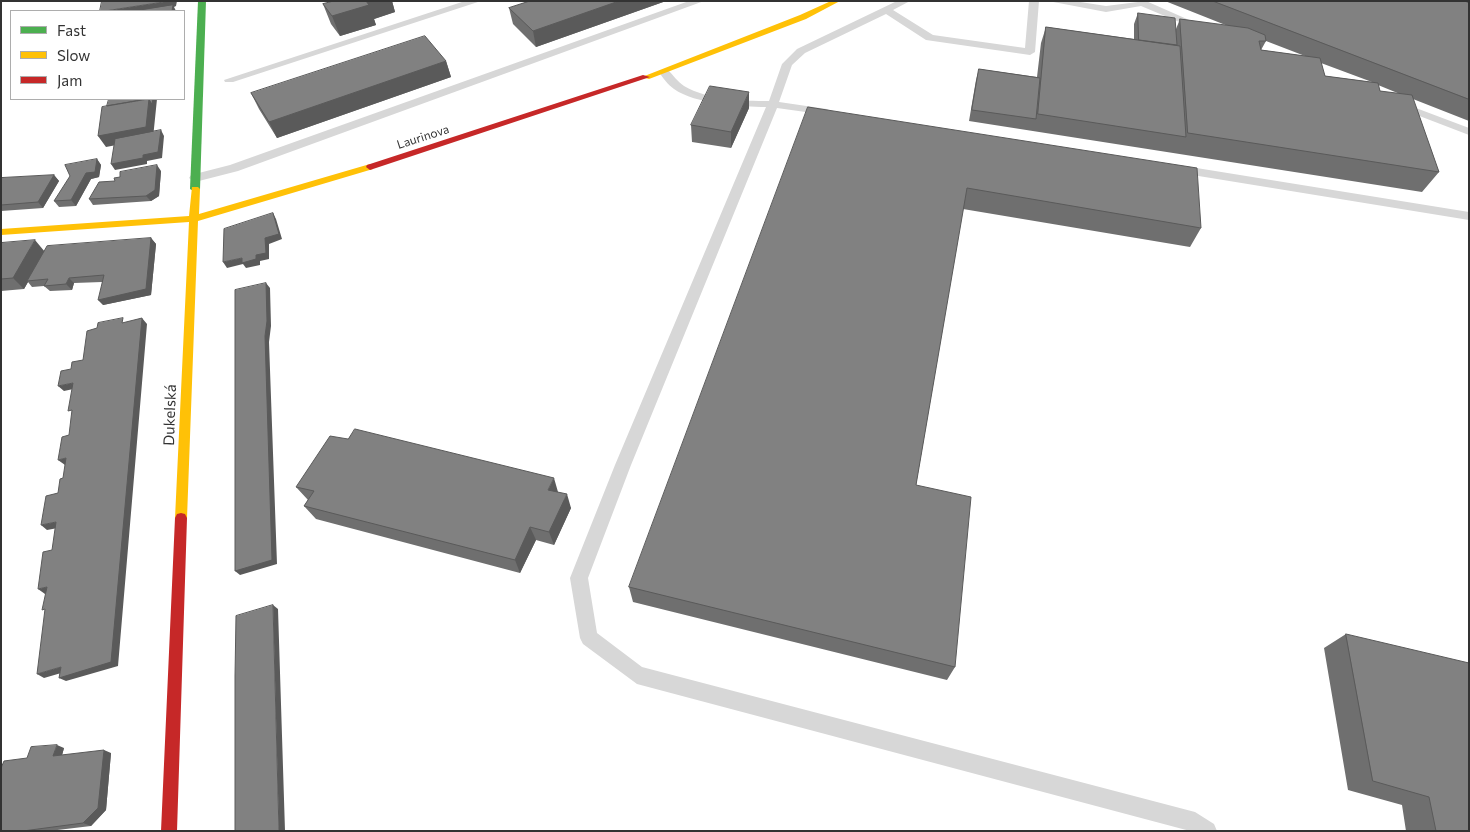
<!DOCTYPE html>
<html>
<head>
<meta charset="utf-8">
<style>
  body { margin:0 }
  #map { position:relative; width:1470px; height:832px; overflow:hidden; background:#fff; font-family:Commissioner,sans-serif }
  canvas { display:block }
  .frame { position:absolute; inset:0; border:2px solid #333; pointer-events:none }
  .legend { position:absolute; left:10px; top:10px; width:175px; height:90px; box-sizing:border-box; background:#fff; border:1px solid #adadad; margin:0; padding:6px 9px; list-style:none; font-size:15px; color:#333 }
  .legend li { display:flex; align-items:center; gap:10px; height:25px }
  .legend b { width:25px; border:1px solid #adadad }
</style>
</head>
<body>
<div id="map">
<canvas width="1470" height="832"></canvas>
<div class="frame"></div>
<ul class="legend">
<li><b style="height:6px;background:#4caf50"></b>Fast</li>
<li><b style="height:6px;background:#ffc107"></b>Slow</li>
<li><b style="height:6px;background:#c62828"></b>Jam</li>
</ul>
</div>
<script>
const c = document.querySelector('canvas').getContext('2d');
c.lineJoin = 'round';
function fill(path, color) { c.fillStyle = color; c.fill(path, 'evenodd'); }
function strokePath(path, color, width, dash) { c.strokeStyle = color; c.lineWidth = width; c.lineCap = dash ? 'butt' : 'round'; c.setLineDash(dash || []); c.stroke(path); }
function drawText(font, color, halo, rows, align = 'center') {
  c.font = font + ' Commissioner,sans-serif'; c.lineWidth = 5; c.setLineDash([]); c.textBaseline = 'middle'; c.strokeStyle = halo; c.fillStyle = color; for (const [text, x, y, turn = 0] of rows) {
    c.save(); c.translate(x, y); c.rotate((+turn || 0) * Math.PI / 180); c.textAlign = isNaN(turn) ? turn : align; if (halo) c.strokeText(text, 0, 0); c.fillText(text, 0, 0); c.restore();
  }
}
const lane = new Path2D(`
  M465,1H481L233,82H225L224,80Z
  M689,1H704L238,171L195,182L189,178L191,175L230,165Z
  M897,1H910L893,10L933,35L1025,48L1029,1H1039L1035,52L1030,55L926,40L886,14L805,53L792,65L779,102L827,109L833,112L827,115L777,108L631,465L588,578L597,633L642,667L1195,812L1214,824L1217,831H1190L637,684L583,644L580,638L570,578L615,465L766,107C742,107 695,104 674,89C668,85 663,78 659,72L660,70H668C673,75 678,82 684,86C708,100 742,101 769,101L782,64L797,49Z
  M1048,1H1074L1106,6L1146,1L1205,27L1196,29L1141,6L1106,12Z
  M1400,102L1469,128V135L1396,107V103Z
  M1178,165L1469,212V220L1174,172V166Z`);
const fast = new Path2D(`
  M198,1H206L200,189L195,192L190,189Z`);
const slow = new Path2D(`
  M831,1H840L806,19L649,79L642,77L800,15Z
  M370,164L373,165V169L198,221L187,518L185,522L181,523L177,522L175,518L189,222L1,235V229L189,216L192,187H198L200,189L199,214Z`);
const jam = new Path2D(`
  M643,75L650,77L373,169L370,170L366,167L367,165Z
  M181,513L185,514L187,518L177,831H161L175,518L177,514Z`);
const wall = new Path2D(`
  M334,1H392L395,12L374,19L376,25L340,36L331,24L323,4Z
  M530,1H666L536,47L513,24L509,8Z
  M1165,1H1465L1469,3V121L1413,99L1439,172L1422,192L969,121L976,80L979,69L1037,77L1041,43L1046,27L1134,39V24L1138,13L1176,29L1180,19L1228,26ZM1266,41L1305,56L1261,50ZM1321,63L1372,82L1325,76ZM1378,85L1400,94L1380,91Z
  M446,61L451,77L277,138L259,109L251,93Z
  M808,107L1201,228L1190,247L963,209L916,485L955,667L947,680L633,602L629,587Z
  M749,108L731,148L692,142L691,125Z
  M97,159L101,165L99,177L91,179L76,206L59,207L54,201Z
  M161,171L159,196L151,201L93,205L89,199L115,181Z
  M54,175L59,181L43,208L1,211V178Z
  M151,238L156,244L151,295L103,305L102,282L74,283L72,290L50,291L44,286L32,287L28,282L24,289L1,291V243L44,251Z
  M296,487L558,492L571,508L554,545L536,540L520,573L316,519L304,506L308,500Z
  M1346,634L1469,831H1406L1402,805L1348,790L1324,648Z
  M64,748L62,755L111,753L106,810L91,826L49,831H1L27,758Z`);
const shadedWall = new Path2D(`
  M170,1H177L176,6L174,7L176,11H105Z
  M365,1H392L395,12L374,19L376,25L340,36L332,16Z
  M619,1H666L536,47L533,31Z
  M446,61L451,77L277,138L269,122Z
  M749,92V108L731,148V132Z
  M149,99H157L153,138L106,147L98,136Z
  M161,130L164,136L162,158L147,161V164L115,170L111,164L143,155Z
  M97,159L101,165L99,177L91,179L76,206L71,200L86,173Z
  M157,165L161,171L159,196L151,201L146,196Z
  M54,175L59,181L43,208L38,202Z
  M273,213L276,219L282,239L269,244V259L260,261V265L246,268L243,264L227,268L223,262L256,255L265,238Z
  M151,238L156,244L151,295L103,305L98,300Z
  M35,240L45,252L27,281L28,282L24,289L13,278Z
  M69,278L74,283L72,290L66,284Z
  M266,283L270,288L271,326L269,342L277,564L240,575L235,571L265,336Z
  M142,318L147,324L118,666L66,681L59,678Z
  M73,383L78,388L64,391L58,386Z
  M66,458L72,463L65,465L58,460Z
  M554,478L558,492L553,504L548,490Z
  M567,494L571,508L554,545L549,532Z
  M56,522L63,527L47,530L41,525Z
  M530,527L536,540L520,573L515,560Z
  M47,587L54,591L45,594L38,589Z
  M273,605L278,609L285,831H279Z
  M61,667L68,671L44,678L37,674Z
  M57,745L64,748L61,759L53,756Z
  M104,750L111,753L106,810L91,826L83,823Z`);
const building = new Path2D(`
  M102,1H170L105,11H100Z
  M334,1H366L369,5L332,16L323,4Z
  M530,1H619L533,31L509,8Z
  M1213,1H1465L1469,3V99Z
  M173,5L172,11H134Z
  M1138,13L1175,18L1177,45L1139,40Z
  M1180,19L1248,28L1265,35L1266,41H1259L1261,50L1320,58L1325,76L1378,83L1380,91L1412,95L1439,172L1188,133Z
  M1046,27L1180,46L1186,137L1038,114Z
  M425,36L446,61L269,122L251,93Z
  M979,69L1040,78L1036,119L972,110Z
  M710,86L749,92L731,132L691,125Z
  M109,99H148L107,106Z
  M149,99L146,127L98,136L102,107Z
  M149,99H153L152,104Z
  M808,107L1197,168L1201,228L967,188L916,485L971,497L955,667L629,587Z
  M161,130L158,152L143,155V158L111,164L115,139Z
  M97,159L95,172L86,173L71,200L54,201L70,176L65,165Z
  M157,165L155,190L146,196L89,199L99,182L115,181L114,178L120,177V172Z
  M54,175L38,202L1,205V178Z
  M273,213L279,234L265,238L266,253L256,255V259L242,263V258L223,262L224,229Z
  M151,238L146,289L98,300L104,275L69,278L66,284L44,286L48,279L27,281L47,246Z
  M35,240L13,278L1,279V243Z
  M266,283L267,321L265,336L272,560L235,571V290Z
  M123,318L122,323L142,318L111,662L59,678L61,667L37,674L45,609L42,610L47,587L38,589L43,552L52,550L56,522L41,525L46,496L58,493L60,479L63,478L66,458L58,460L62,437L69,435L71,418L72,410L68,411L73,383L58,386L61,371L71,369L72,362L83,360L87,331L97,328L98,323Z
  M355,429L554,478L548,490L567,494L549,532L530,527L515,560L304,506L314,491L296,487L330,436L348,439Z
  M273,605L279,831H235V676L236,616Z
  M1346,634L1469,663V831H1436L1429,797L1373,781Z
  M57,745L53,756L104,750L98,808L83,823L23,831H1V768L4,761L27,758L31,747Z`);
const farStreetnames = [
  ["Laurinova",423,137,-18]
];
const streetNames = [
  ["Dukelská",170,415,-88]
];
fill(lane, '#d7d7d7');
fill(fast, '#4caf50');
fill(slow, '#ffc107');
fill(jam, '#c62828');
fill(wall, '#6f6f6f');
fill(shadedWall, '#5a5a5a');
fill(building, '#818181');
strokePath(building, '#5a5a5a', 1);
drawText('12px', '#333', '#fff', farStreetnames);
drawText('15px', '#333', '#fff', streetNames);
</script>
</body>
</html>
